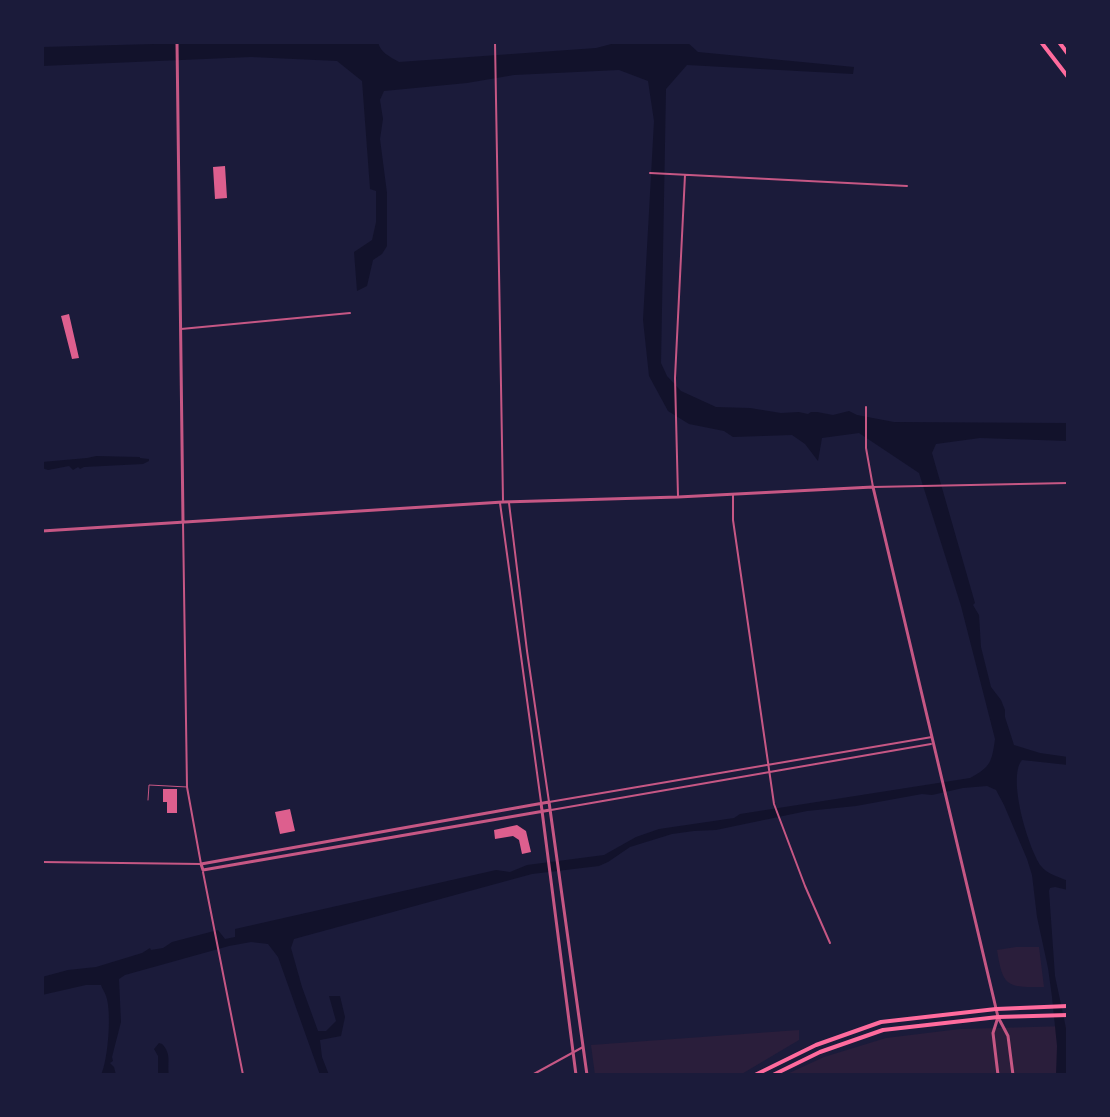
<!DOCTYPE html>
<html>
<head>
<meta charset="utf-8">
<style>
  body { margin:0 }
  #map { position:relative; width:1110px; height:1117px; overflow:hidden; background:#1b1b3a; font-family:"Space Grotesk",sans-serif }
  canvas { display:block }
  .frame { position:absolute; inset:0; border:44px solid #1b1b3a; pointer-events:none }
</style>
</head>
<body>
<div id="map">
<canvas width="1110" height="1117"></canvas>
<div class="frame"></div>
</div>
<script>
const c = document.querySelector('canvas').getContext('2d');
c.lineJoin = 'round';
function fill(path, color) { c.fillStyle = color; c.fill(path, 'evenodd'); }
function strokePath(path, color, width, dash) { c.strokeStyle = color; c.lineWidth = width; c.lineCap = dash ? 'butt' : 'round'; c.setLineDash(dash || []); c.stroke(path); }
const green = new Path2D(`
  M1016,947H1039L1044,987C1007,987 1003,988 997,950Z
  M1068,1026V1075H785L824,1057L886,1038L960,1029Z
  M799,1030V1040L740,1075H595L591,1045Z`);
const water = new Path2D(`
  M228,42H378C380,52 390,57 399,62L596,48L619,42H687L698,52L854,67L853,74L687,65L666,89L661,363L667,376L681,391L716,407L750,408L781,413L799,412L808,414L811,412H817L833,415L849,411L857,415L894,422L1068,423V441L980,438L936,444L932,453L975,603L973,605L979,615L981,647L991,687L1001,700L1005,710V717L1014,745L1040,753L1068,757V765L1022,760C1007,777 1028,848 1041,866C1047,874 1059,877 1068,881V890L1055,887L1050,888L1049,891L1055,976L1066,1028L1068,1075H1056L1057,1046L1052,997L1048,968L1037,917L1032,875L1027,859L1004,805L996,790L987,786L963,788L932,795L922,794L856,806L807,811L716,830L694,831L672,834L630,847L608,862L599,866L532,874L294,939L291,948L302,987L318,1031H326L336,1021L329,996H340L345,1017L341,1036L320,1040L322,1057L329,1075H320L278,957L268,944L251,942L229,946L125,975L119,979L121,1022L112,1057L113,1061L110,1063L114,1067L116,1075H101C108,1060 112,1012 106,996C105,992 102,989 101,985H86L42,995V977L68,970L96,967L142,953L150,948L151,950L163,948L172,942L218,930L225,939L235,937V929L496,870L510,872L527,865L604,855L636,837L659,829L734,818L740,814L970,778C991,767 992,761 995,739L961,606L919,473L859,433L822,438L818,461L805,444L792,435L733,437L724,431L689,424L668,411L649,376L643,320L654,121L648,81L619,70L514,75L467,83L384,91L380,100L383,119L380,139L387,193V246L382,254L373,260L367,286L357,291L354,252L372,240L376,222V191L370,189L362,81L337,61L251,57L42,66V47Z
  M96,456L140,457V458L149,459V461L143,464L84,467L80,469L78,467L73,470L69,466L48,470L42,468V462L87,458Z
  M159,1043L162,1044C172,1054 167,1063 169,1075H158V1056L154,1049Z`);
const building = new Path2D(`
  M225,166L227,198L215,199L213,167Z
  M69,314L79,358L72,359L61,316Z
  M163,789H177V813H167V802H163Z
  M290,809L295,831L280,834L275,812Z
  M517,825L526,831L531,852L522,854L519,840L513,836L495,839L494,830Z`);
const service = new Path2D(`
  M148,800L149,785L187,787`);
const minor = new Path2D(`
  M495,42L503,500
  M650,173L907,186
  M181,329L350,313
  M866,407V448L873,487L1068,483
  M733,495V520L774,804L805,886L830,943
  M678,496L675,378L685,175
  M500,503L541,802
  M509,503L527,651L549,802L932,737
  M551,810L931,744
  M42,862L201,864L187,787L183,522
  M203,872L243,1075
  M532,1075L583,1047`);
const tertiary = new Path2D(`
  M177,42L183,522
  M42,531L503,502L678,497L873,487L998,1017L1008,1036L1013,1075
  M541,803L576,1075
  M550,810L203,870L201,864L549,802L587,1075
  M998,1017L993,1033L998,1075`);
const primary = new Path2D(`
  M755,1075L816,1045L881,1022L996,1009L1068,1006
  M773,1075L820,1052L883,1030L998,1017L1068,1015`);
const motorway = new Path2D(`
  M1041,42L1068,77
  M1059,42L1068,54`);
fill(green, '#2a1e3b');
fill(water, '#12122b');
fill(building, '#dd5f8e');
strokePath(service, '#c65784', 1);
strokePath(minor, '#c65784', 2);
strokePath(tertiary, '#c65784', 3);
strokePath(primary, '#ff6b9d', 4);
strokePath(motorway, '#ff6b9d', 4);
</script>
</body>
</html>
